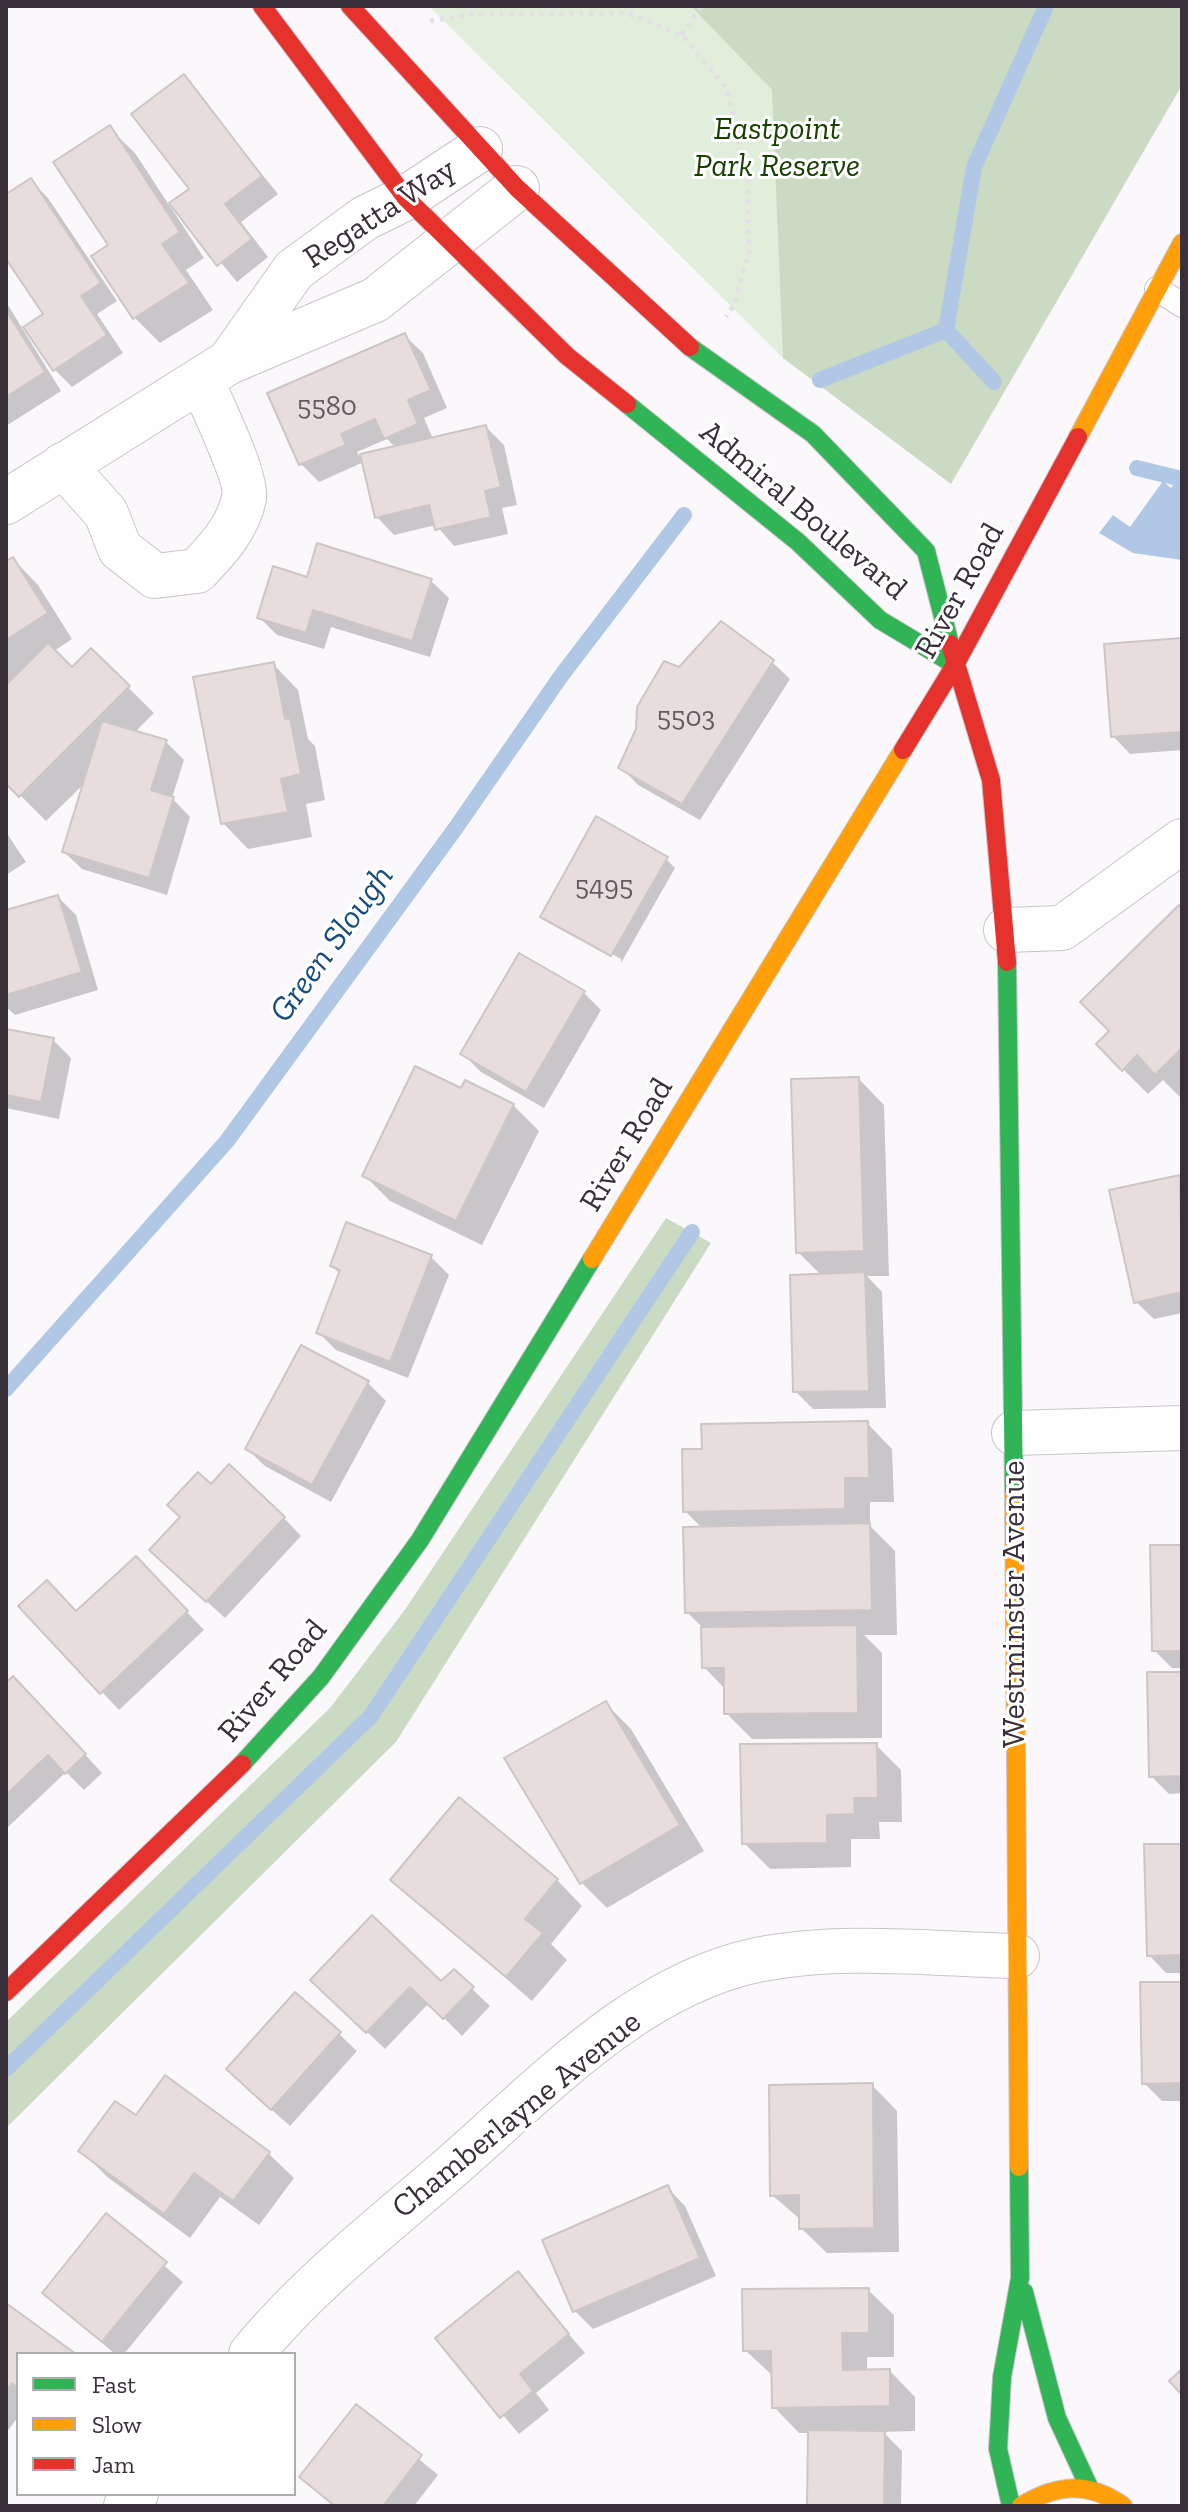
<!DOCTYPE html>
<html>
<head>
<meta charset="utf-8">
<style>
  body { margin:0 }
  #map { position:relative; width:1188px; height:2512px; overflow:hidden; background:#fbf8fb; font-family:"Zilla Slab",serif }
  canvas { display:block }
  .frame { position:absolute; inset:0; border:8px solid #382f39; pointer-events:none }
  .legend { position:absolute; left:16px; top:2352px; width:280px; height:144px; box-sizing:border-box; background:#fff; border:2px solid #afacb0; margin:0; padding:10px 14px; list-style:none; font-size:24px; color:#382f39 }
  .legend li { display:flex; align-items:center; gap:16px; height:40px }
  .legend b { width:40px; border:2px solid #afacb0 }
</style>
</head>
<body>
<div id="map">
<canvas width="1188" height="2512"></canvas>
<div class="frame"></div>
<ul class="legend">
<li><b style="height:10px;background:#30b455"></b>Fast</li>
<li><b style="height:10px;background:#ff9f0a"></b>Slow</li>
<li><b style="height:10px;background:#e5322d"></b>Jam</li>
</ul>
</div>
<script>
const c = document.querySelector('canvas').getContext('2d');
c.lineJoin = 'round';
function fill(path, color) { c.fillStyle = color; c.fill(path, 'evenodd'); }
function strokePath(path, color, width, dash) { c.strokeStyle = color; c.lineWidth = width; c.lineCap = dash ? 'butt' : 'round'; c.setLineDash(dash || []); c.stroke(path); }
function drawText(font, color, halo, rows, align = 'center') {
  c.font = font + ' "Zilla Slab",serif'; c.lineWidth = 6; c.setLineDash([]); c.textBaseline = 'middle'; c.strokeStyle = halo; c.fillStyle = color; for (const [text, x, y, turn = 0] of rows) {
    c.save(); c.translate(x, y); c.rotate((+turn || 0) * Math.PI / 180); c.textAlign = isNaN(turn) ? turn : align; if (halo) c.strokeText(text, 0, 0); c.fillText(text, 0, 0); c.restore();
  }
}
const green = new Path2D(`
  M429,6H976L901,230L783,358Z`);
const forest = new Path2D(`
  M691,6H1182V85L951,484L783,358L772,90Z
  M666,1218L711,1243L396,1742L6,2128V2022L330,1708L404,1611Z`);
const water = new Path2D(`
  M1182,472V560L1133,553L1099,533L1113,515L1130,527L1163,481L1171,488Z`);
const shadow = new Path2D(`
  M183,77L278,194L241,222L268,257L237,282L172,204L170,206L204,258L186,270L213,310L160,343L135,318L111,246L109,128L135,153L169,205L191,189Z
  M30,180L48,198L117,301L97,314L123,353L72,387L54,369L46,314L6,255V196Z
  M6,302L61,391L6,426Z
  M405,336L423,353L447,408L424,418L433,439L486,427L504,445L517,505L502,508L508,534L454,546L436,525L394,535L377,517L364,462L319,482L301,464ZM387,439L395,447L359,456L357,452Z
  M13,559L38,585L72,639L54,651L72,670L91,651L154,713L134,733L166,742L184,760L172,798L190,817L167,895L82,869L64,852L86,782L46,821L6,781V564Z
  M308,580L431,581L449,598L430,657L331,627L324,649L277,635L259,617Z
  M1182,640V750L1130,754L1113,736Z
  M772,662L790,679L700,820L638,785L621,767L680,669Z
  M273,664L298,690L308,739L315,746L325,800L306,804L312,837L248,849L223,823Z
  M6,832L26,862L6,875Z
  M666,859L675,868L621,963V959L550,920V924L542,916Z
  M58,897L76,915L98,990L15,1015L6,1007V912Z
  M1182,911V1099L1163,1080L1148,1094L1098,1044L1112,1031Z
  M584,993L601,1010L544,1108L481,1072L463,1054Z
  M6,1031L53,1040L71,1058L59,1119L6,1108Z
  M859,1079L884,1105L889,1276H867L882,1292L886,1408L813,1409L795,1391L822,1276L798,1252Z
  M462,1091L513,1105L539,1131L482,1245L390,1201L364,1175Z
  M1179,1177L1182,1313L1154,1319L1136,1302Z
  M431,1257L449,1275L408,1378L336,1350L318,1332L340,1274L332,1266Z
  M368,1383L386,1401L331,1502L265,1466L247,1449Z
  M867,1423L892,1449L894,1502H870V1526L895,1551L897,1635H864L882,1653V1738L752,1739L726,1713V1690L704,1667L703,1628L687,1612L702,1528L685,1511L704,1451Z
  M211,1486L284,1518L301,1536L225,1618L169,1567Z
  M1182,1547V1668H1172L1154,1650Z
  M153,1576L204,1630L119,1710L102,1692L77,1614Z
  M1182,1674V1793L1169,1794L1151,1776Z
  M6,1686L31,1696L102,1773L84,1790L66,1772L6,1829Z
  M606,1704L631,1729L704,1851L607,1908L582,1883Z
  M876,1745L901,1770L902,1822H879L880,1839H851V1867L770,1869L744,1843Z
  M1182,1845V1973H1166L1149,1955Z
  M392,1880H557L582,1906L551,1944L567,1960L532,2001Z
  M313,1980L472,1989L490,2006L462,2036L429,2003L385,2049Z
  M1182,1984V2101H1162L1144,2083Z
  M339,2034L357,2051L290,2126L246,2087Z
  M872,2085L897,2111L899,2252L827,2253L801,2228V2220L772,2195Z
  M136,2118L268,2153L294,2178L259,2225L220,2197L190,2238L106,2176L81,2150Z
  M668,2188L685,2206L716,2276L593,2329L575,2311Z
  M107,2216L183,2282L124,2354H115L44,2293Z
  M517,2274L585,2353L536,2393L549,2410L519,2434L438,2338Z
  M868,2290L894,2315V2357H867V2371H890L915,2397V2431L883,2432L902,2451L901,2506H809L810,2433H799L774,2407L773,2376L745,2350Z
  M6,2306L73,2354H18V2417L6,2433Z
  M357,2407L438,2475L414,2506H333L301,2477Z`);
const stream = new Path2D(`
  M946,330L974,167L1046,6
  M946,330L994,382
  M820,380L946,330
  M1137,468L1182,479
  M6,1389L227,1141L455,829L561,676L684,515
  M6,2069L371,1716L692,1232`);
const building = new Path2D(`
  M184,74L262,176L225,204L252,239L217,266L169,203L189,189L131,114Z
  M110,125L180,232L162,244L189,283L133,319L91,256L108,245L53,162Z
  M31,178L101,283L81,296L107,335L53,371L23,327L43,314L6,259V194Z
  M6,310L45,372L6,397Z
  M405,333L431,390L408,400L418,424L384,439L375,419L341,434L346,445L299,465L267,393Z
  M486,425L501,487L485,491L491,517L435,530L429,505L375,518L360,454Z
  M317,543L432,579L412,641L313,610L306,633L257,618L273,566L307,577Z
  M13,557L48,613L6,640V561Z
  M721,621L774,660L682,804L618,768L636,729L637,707L664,661L679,667Z
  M1182,638V732L1111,737L1104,644Z
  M48,643L72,667L91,648L130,686L19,797L6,784V685Z
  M274,662L285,719L290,718L301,774L281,779L288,812L221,824L193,677Z
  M102,721L167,740L151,790L174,797L149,878L62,852Z
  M596,816L668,857L611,956L540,917Z
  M58,895L82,972L6,995V910Z
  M1179,905L1182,908V1048L1155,1075L1137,1055L1122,1071L1096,1044L1109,1031L1080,1002Z
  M519,953L585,991L526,1092L460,1054Z
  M6,1029L54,1038L41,1102L6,1095Z
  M415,1066L461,1088L465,1080L514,1104L456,1221L362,1176Z
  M859,1077L864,1251L796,1253L791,1079Z
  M1180,1175L1182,1292L1134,1303L1109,1190Z
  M346,1222L432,1255L390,1362L316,1333L340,1270L330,1266Z
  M865,1272L869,1391L793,1392L790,1275Z
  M301,1345L369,1381L312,1485L245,1449Z
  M868,1421L869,1478H845V1509L683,1512L682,1449H702L701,1424Z
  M229,1464L285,1517L206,1602L149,1550L180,1517L167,1505L198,1472L211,1484Z
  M870,1523L872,1610L685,1613L683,1527Z
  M1150,1545H1182V1651H1152Z
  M136,1556L188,1611L100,1694L18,1606L47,1580L76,1611Z
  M857,1625L858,1713L724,1714V1668H702L701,1627Z
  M1147,1672H1182V1776L1149,1777Z
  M13,1676L86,1754L65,1774L48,1755L6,1795V1683Z
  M606,1701L680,1825L580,1884L504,1758Z
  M877,1743L878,1798H854L855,1814L827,1815V1843L742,1844L740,1744Z
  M459,1797L558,1879L525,1919L543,1933L506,1977L390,1880Z
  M1144,1844H1182V1955L1147,1956Z
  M372,1915L441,1981L454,1969L474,1987L443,2019L410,1987L366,2033L310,1980Z
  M1140,1982H1182V2083L1142,2084Z
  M295,1992L341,2032L271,2110L226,2069Z
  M165,2075L270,2152L233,2201L194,2173L164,2214L78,2151L115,2101L136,2115Z
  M873,2083L874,2228L799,2229V2195L770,2196L769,2085Z
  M668,2185L700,2258L573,2312L542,2240Z
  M106,2213L167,2262L102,2342L42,2293Z
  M518,2271L569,2334L520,2374L533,2391L500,2418L435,2338Z
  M869,2288V2333H842L843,2370L890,2369V2406L772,2408L771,2351H743L742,2289Z
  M6,2303L76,2354H18V2388L12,2383L6,2391Z
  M1182,2369V2395L1169,2381Z
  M356,2404L422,2455L383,2506H335L299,2477Z
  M808,2430L885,2431L884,2506H807Z`);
const path = new Path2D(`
  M430,21L475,14L627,13L682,35L727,89L748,181L749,252L734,305L726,317
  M682,35L701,6`);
const lane = new Path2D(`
  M1157,289L1182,305`);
const street = new Path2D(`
  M229,362L294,270L365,218L406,198L480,149
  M63,465L106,513L120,549L155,576L197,571C217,550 238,528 244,498C248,479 211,403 202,382
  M6,502L229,362L375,300L517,188
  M1006,930L1062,928L1182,841
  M1014,1433L1182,1428
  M251,2354C308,2284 382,2227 450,2168C540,2090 636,1985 757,1960C841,1943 932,1954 1017,1956
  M126,2506L136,2494`);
const fast = new Path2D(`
  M690,347L813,434L926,551L950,644
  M627,404L798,542L880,620L955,665
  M1007,962L1014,1495
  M242,1764L321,1677L420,1540L592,1259
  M1024,2292L1057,2418L1089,2487
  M1011,2506L998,2449L1002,2377L1020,2278L1019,2167`);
const slow = new Path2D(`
  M1078,437L1182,243
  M592,1259L903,750
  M1014,1495L1019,2167
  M1021,2506C1057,2484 1088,2481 1123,2506`);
const jam = new Path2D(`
  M262,6L406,198L567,356L627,404
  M350,6L517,188L690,347
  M950,644L991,780L1007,962
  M903,750L955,665L1078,437
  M6,1992L242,1764`);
const numberNames = [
  ["5580",327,407],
  ["5503",686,718],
  ["5495",604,887]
];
const parkNames = [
  ["Eastpoint",777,130],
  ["Park Reserve",777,167]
];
const streetNames = [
  ["Regatta Way",380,214,-33],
  ["Admiral Boulevard",803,511,40],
  ["River Road",960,591,-61],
  ["River Road",627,1145,-59],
  ["Westminster Avenue",1015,1604,-90],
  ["River Road",273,1681,-50],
  ["Chamberlayne Avenue",517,2115,-39]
];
const waterNames = [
  ["Green Slough",332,944,-54]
];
fill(green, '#e2eedc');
fill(forest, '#cbdac3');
fill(water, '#b0c8e5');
fill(shadow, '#0003');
strokePath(stream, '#b0c8e5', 16);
fill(building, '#e9dcdc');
strokePath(building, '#cdc5c6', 2);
strokePath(lane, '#cac4ca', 26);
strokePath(street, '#cac4ca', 46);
strokePath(fast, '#cac4ca', 20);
strokePath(slow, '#cac4ca', 20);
strokePath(jam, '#cac4ca', 20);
strokePath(path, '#e2e0e2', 5, [4, 6]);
strokePath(lane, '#fefefe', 24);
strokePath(street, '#fefefe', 44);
strokePath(fast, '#30b455', 18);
strokePath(slow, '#ff9f0a', 18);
strokePath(jam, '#e5322d', 18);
drawText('28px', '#645a62', null, numberNames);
drawText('italic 32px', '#1a4000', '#fff', parkNames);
drawText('32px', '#382f39', '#fff', streetNames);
drawText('italic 34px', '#194c7e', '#fff', waterNames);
</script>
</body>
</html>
